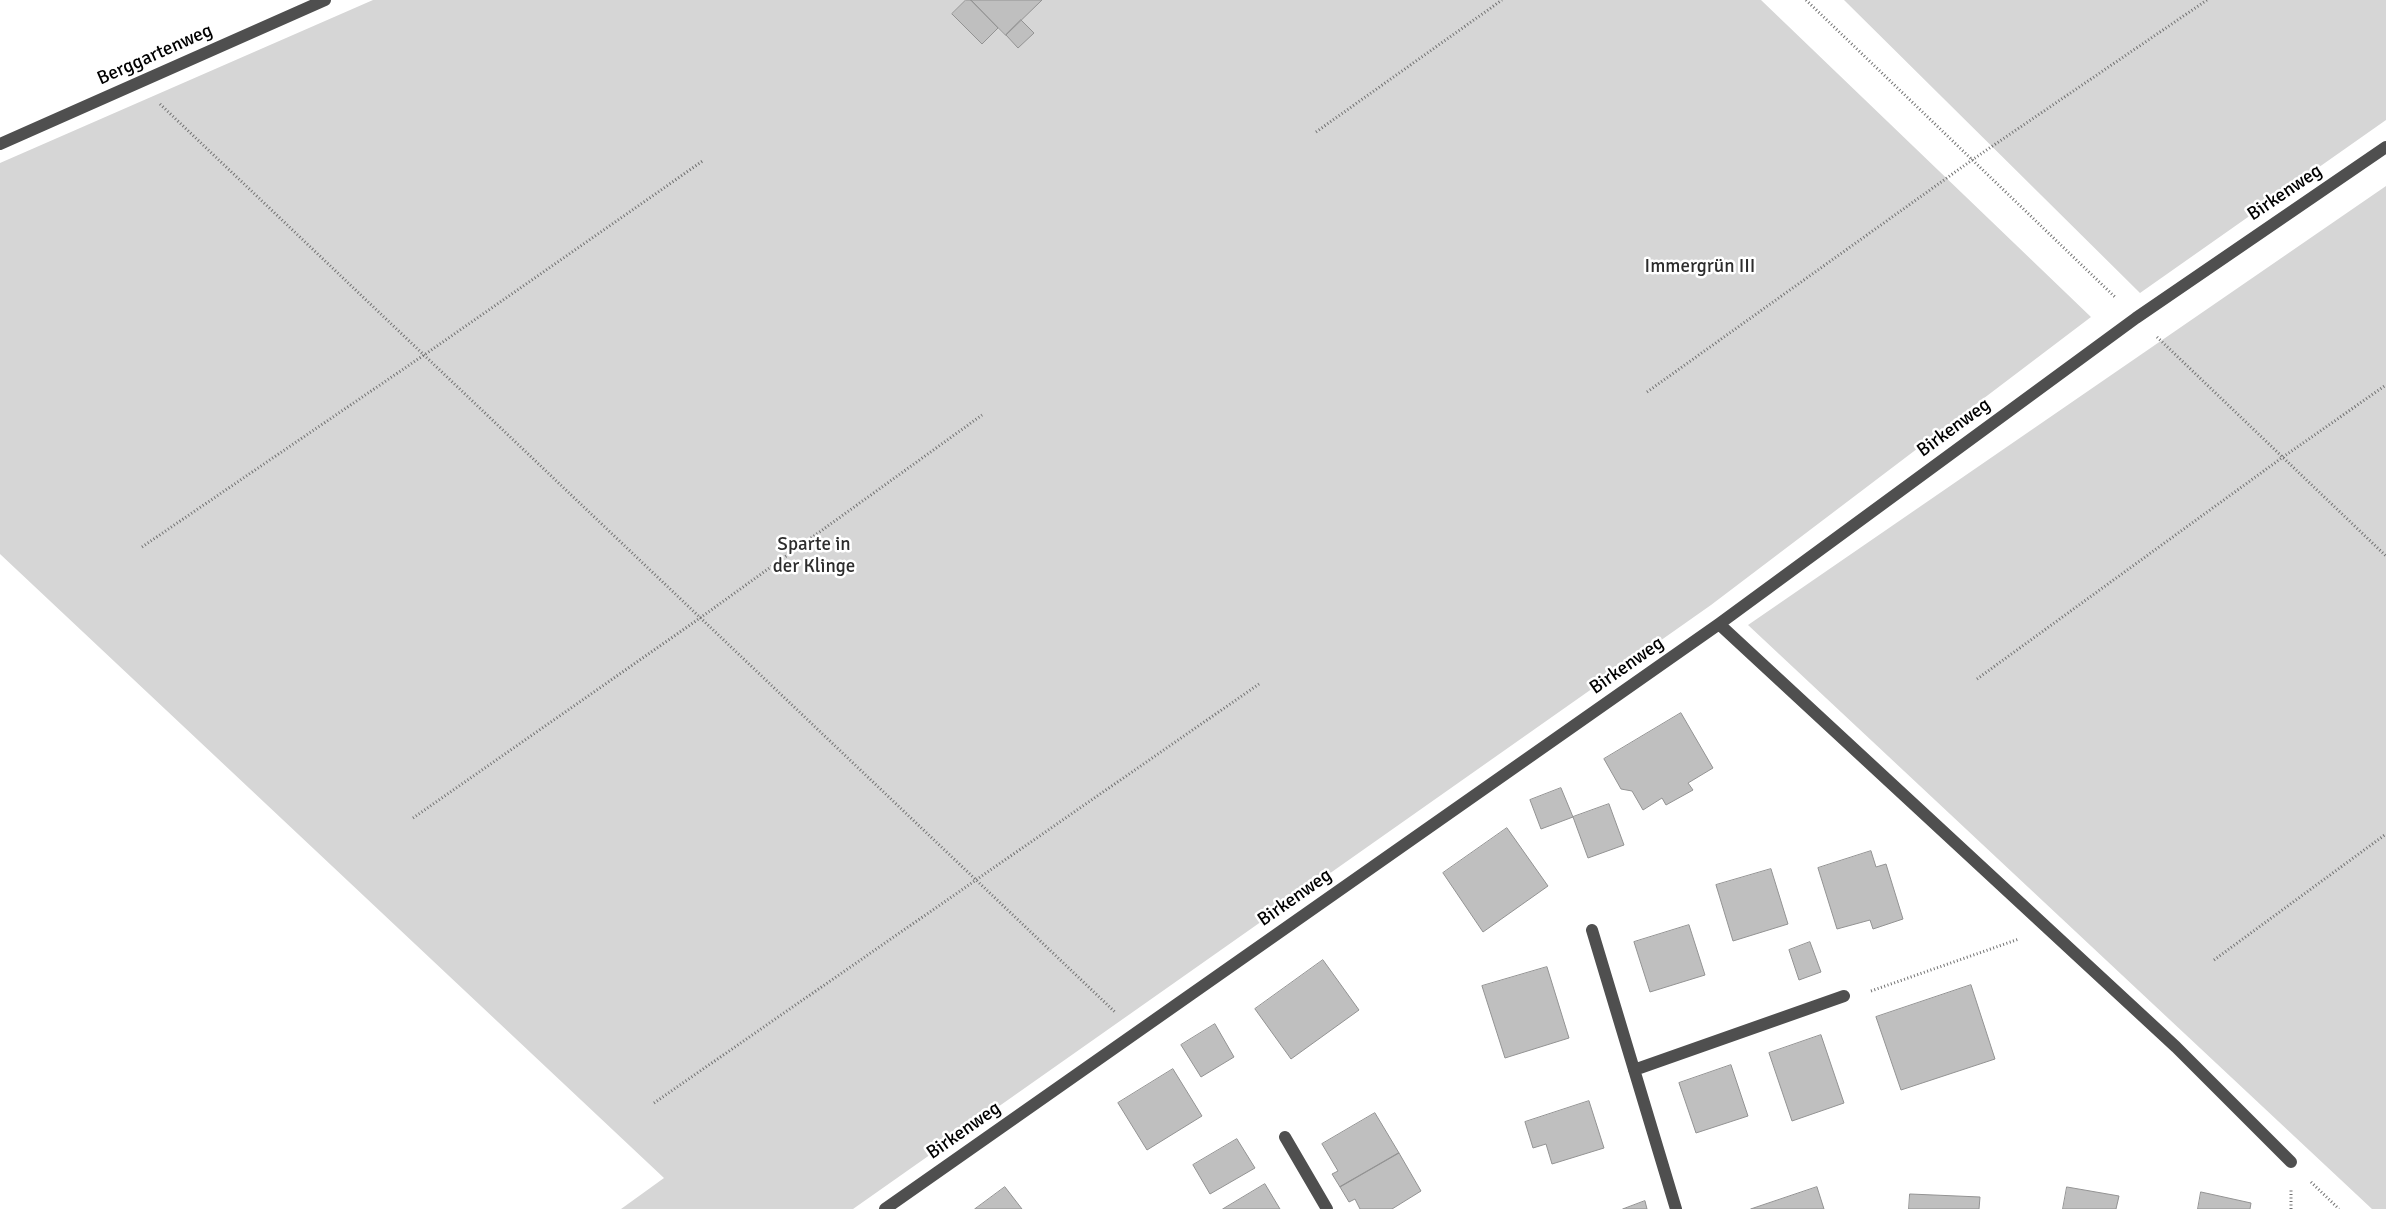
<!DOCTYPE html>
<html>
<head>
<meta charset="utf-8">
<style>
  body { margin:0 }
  canvas { display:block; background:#fff }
</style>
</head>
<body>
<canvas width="2386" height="1209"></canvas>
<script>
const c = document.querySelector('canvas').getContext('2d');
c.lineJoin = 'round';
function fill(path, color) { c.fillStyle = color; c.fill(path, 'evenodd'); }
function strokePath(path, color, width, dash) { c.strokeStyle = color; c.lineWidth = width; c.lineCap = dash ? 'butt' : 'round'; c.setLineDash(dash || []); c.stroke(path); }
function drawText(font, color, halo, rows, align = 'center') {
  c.font = font + ' Signika,sans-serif'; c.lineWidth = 5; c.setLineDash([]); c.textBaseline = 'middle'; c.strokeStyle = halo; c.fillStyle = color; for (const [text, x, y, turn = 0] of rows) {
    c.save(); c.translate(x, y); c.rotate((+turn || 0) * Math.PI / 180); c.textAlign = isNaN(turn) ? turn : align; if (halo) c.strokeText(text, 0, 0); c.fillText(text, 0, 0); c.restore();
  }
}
const green = new Path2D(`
  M373,0H1761L2091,317L1711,605L853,1209H621L664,1178L0,554V163Z
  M1844,0H2386V120L2140,293Z
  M2386,186V1209H2372L1748,625Z`);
const building = new Path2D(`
  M966,0H971L998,28L982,44L952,14Z
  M971,0H1042L1006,35Z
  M1021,20L1034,33L1018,48L1006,35Z
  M1681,713L1713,768L1688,783L1693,790L1666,805L1662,798L1643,810L1632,791L1621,789L1604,759Z
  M1561,788L1573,817L1541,829L1530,800Z
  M1609,804L1624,845L1588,858L1573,817Z
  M1507,828L1548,886L1483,932L1443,873Z
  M1871,851L1876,867L1886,864L1903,919L1873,929L1870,920L1837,929L1818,868Z
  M1771,869L1788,924L1733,941L1716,885Z
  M1689,925L1705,975L1650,992L1634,942Z
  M1810,942L1821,972L1799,980L1789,950Z
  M1323,960L1359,1010L1291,1059L1255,1009Z
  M1547,967L1569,1038L1505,1058L1482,986Z
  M1971,985L1995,1059L1901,1090L1876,1017Z
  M1215,1024L1234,1057L1201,1077L1181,1045Z
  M1821,1035L1844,1103L1792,1121L1769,1053Z
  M1731,1065L1748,1116L1696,1133L1679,1083Z
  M1173,1069L1202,1116L1147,1150L1118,1103Z
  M1589,1101L1604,1148L1552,1164L1546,1144L1533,1148L1525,1122Z
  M1375,1113L1399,1153L1340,1187L1332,1174L1338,1171L1322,1144Z
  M1237,1139L1255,1168L1210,1194L1193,1165Z
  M1399,1153L1421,1191L1392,1209H1360L1355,1199L1349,1202L1340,1187Z
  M1265,1184L1280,1209H1223Z
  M1005,1187L1022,1209H975Z
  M1817,1187L1824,1209H1751Z
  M2067,1187L2119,1196L2116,1209H2063Z
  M2201,1192L2251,1203L2250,1209H2198Z
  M1910,1194L1980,1197L1979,1209H1909Z
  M1645,1201L1647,1209H1623Z`);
const path = new Path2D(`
  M1806,0L2116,298
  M160,104L1116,1013
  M1316,132L1502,0
  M2157,337L2386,556
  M1647,392L1972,160L2207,0
  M142,547L424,355L704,160
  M1977,679L2283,457L2386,385
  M413,818L700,618L982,415
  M2214,960L2386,834
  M1871,991L2019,939
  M654,1103L1259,684
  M2311,1182L2339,1209
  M2291,1209V1190`);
const minor = new Path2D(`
  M0,144L325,0
  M1719,624L2176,1047L2291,1162
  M1592,930L1676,1209
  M1634,1070L1844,996
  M1285,1137L1327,1209
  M885,1209L1719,624L2136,318L2386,147`);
const streetNames = [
  ["Berggartenweg",155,55,-24],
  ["Birkenweg",2285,193,-34],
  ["Birkenweg",1954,428,-36],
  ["Birkenweg",1627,666,-35],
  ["Birkenweg",1295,898,-35],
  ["Birkenweg",964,1131,-35]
];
const parkNames = [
  ["Immergrün III",1700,267],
  ["Sparte in",814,545],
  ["der Klinge",814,567]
];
fill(green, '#d6d6d6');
fill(building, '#bfbfbf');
strokePath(building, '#939393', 1);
strokePath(path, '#717171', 3, [1, 2.5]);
strokePath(minor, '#4f4f4f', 12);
drawText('19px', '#000', '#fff', streetNames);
drawText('19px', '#2d2d2d', '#fff', parkNames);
</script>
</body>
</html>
